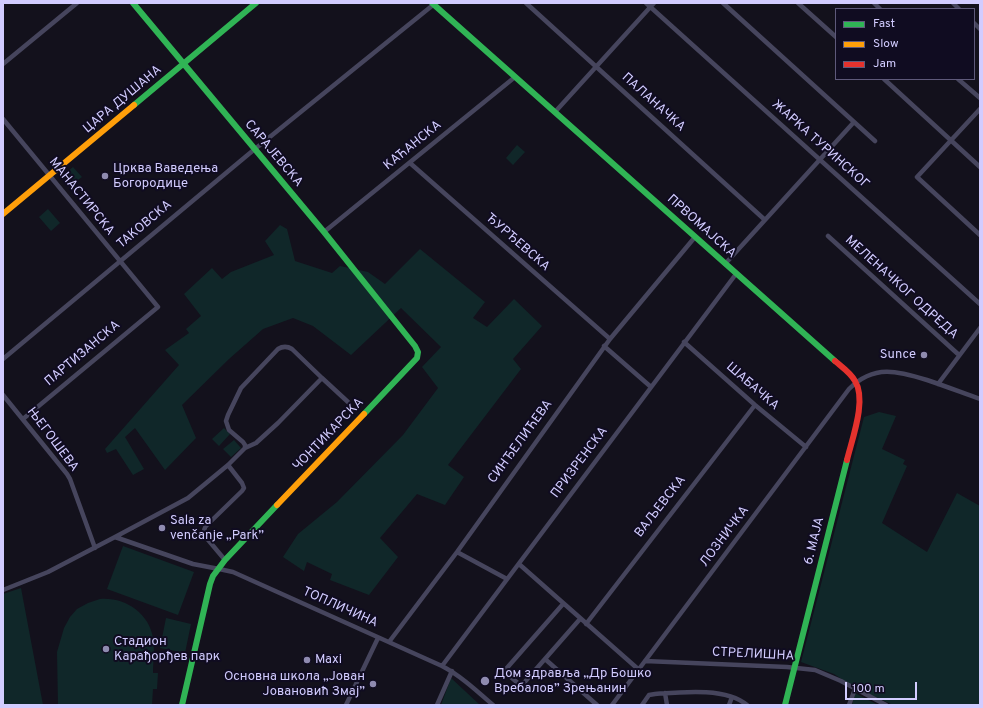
<!DOCTYPE html>
<html>
<head>
<meta charset="utf-8">
<style>
  body { margin:0 }
  #map { position:relative; width:983px; height:708px; overflow:hidden; background:#13111c; font-family:Overpass,sans-serif }
  canvas { display:block }
  .frame { position:absolute; inset:0; border:4px solid #d2ccff; pointer-events:none }
  .legend { position:absolute; left:835px; top:8px; width:140px; height:72px; box-sizing:border-box; background:#100c21; border:1px solid #5e597a; margin:0; padding:5px 7px; list-style:none; font-size:12px; color:#d2ccff }
  .legend li { display:flex; align-items:center; gap:8px; height:20px }
  .legend b { width:20px; border:1px solid #5e597a }
  .scale { position:absolute; left:845px; top:682px; width:72px; height:18px; box-sizing:border-box; border:2px solid #d2ccff; border-top:0; padding-left:5px; font-size:12px; line-height:14px; white-space:nowrap; color:#d2ccff; -webkit-text-stroke:3px #100c21; paint-order:stroke }
</style>
</head>
<body>
<div id="map">
<canvas width="983" height="708"></canvas>
<div class="frame"></div>
<ul class="legend">
<li><b style="height:5px;background:#30b455"></b>Fast</li>
<li><b style="height:5px;background:#ff9f0a"></b>Slow</li>
<li><b style="height:5px;background:#e5322d"></b>Jam</li>
</ul>
<div class="scale">100 m</div>
</div>
<script>
const c = document.querySelector('canvas').getContext('2d');
c.lineJoin = 'round';
function fill(path, color) { c.fillStyle = color; c.fill(path, 'evenodd'); }
function strokePath(path, color, width, dash) { c.strokeStyle = color; c.lineWidth = width; c.lineCap = dash ? 'butt' : 'round'; c.setLineDash(dash || []); c.stroke(path); }
function drawText(font, color, halo, rows, align = 'center') {
  c.font = font + ' Overpass,sans-serif'; c.lineWidth = 4; c.setLineDash([]); c.textBaseline = 'middle'; c.strokeStyle = halo; c.fillStyle = color; for (const [text, x, y, turn = 0] of rows) {
    c.save(); c.translate(x, y); c.rotate((+turn || 0) * Math.PI / 180); c.textAlign = isNaN(turn) ? turn : align; if (halo) c.strokeText(text, 0, 0); c.fillText(text, 0, 0); c.restore();
  }
}
const green = new Path2D(`
  M517,145L525,152L513,165L506,158Z
  M73,167L82,177L71,185L63,175Z
  M48,209L60,223L51,231L39,217Z
  M280,225L287,229L295,261L332,273L340,266L368,272L385,284L420,249L485,302L473,318L487,327L514,299L542,326L513,359L521,369L448,465L464,477L445,505L417,494L380,538L398,557L369,595L330,580L332,574L307,562L304,571L283,557L298,534L337,502L403,435L438,388L422,367L441,347L401,308L351,355L313,326L293,318L263,329L229,359L182,405L196,438L165,470L135,428L125,437L144,469L133,475L116,449L107,453L105,449L179,365L165,350L189,333L186,329L201,316L184,294L212,268L222,279L231,272L274,255L265,241Z
  M879,412L896,416L882,449L905,460L903,464L907,466L882,523L927,552L957,493L980,506V705H893L852,686L834,674L801,662L864,417Z
  M224,428L230,434L219,446L212,439Z
  M234,440L241,448L231,457L223,449Z
  M123,546L194,572L178,615L107,589Z
  M21,588L43,705H3V594Z
  M100,599C125,597 149,613 153,638C155,650 153,662 153,673H158L157,689H153L152,705H58L57,652L64,628L70,617L77,609L88,603Z
  M166,618L191,624L185,653L160,648Z
  M451,678L480,705H441Z
  M855,693L878,705H852Z`);
const street = new Path2D(`
  M526,3L765,220
  M646,3L980,304
  M723,3L875,141
  M798,3L836,37
  M874,3L880,9
  M953,3L959,9
  M974,23L980,29
  M3,64L77,3
  M884,79L980,167
  M958,79L980,98
  M980,109L917,177L980,235
  M555,112L654,3
  M3,119L158,307L23,419
  M410,163L610,339
  M324,232L515,77
  M828,236L959,355
  M725,264L854,122
  M684,342L755,405L806,447
  M604,346L651,387
  M3,359L250,153L433,5
  M322,378L348,402
  M938,384L980,328
  M3,395L67,474L70,479L95,548
  M115,537L193,564L219,569L233,572L442,666C461,676 477,691 493,705
  M457,552L507,579
  M225,560L204,535C204,530 204,528 207,525L242,491L244,488L242,483L228,465
  M519,564L638,669
  M3,590L48,572L115,537L188,498L228,465L245,448L256,443L278,423L322,378L292,349C287,346 283,346 278,349L241,388L228,415L226,421L229,430L243,442L245,445V448
  M563,604L506,669V673L519,684H523L580,619
  M586,624L755,405
  M389,642L457,552L610,339L695,237
  M545,659L597,705
  M645,661L787,667L815,670L841,681L886,705
  M442,666L736,274
  M665,693L667,705
  M346,705L378,638
  M437,705L452,671
  M612,705L849,389C874,364 898,371 927,380C945,386 963,393 980,399
  M642,705L649,695L655,694C681,692 726,687 747,705
  M729,705L732,697
  M849,705L855,689`);
const fast = new Path2D(`
  M133,3L324,232L415,346L418,352L417,358L364,414
  M432,3L835,361
  M134,105L256,3
  M182,705L210,584L213,576L225,560L277,505
  M785,705L847,460`);
const slow = new Path2D(`
  M3,214L134,105
  M277,505L364,414`);
const jam = new Path2D(`
  M835,361C842,367 851,373 855,381C867,400 852,439 847,460`);
const markers = [
  [105,176,4,"#8f8bb0"],
  [924,355,4,"#8f8bb0"],
  [162,528,4,"#8f8bb0"],
  [106,649,4,"#8f8bb0"],
  [307,660,4,"#8f8bb0"],
  [485,681,5,"#8f8bb0"],
  [373,684,4,"#8f8bb0"]
];
const streetNames = [
  ["ЦАРА ДУШАНА",123,100,-40],
  ["ПАЛАНАЧКА",653,103,42],
  ["ЖАРКА ТУРИНСКОГ",820,145,42],
  ["КАЋАНСКА",413,146,-39],
  ["САРАЈЕВСКА",273,154,50],
  ["МАНАСТИРСКА",81,197,51],
  ["ТАКОВСКА",145,225,-40],
  ["ПРВОМАЈСКА",701,227,42],
  ["ЂУРЂЕВСКА",517,243,41],
  ["МЕЛЕНАЧКОГ ОДРЕДА",901,288,42],
  ["ПАРТИЗАНСКА",83,354,-40],
  ["ШАБАЧКА",752,387,41],
  ["ЧОНТИКАРСКА",329,435,-46],
  ["ЊЕГОШЕВА",52,440,53],
  ["СИНЂЕЛИЋЕВА",521,442,-54],
  ["ПРИЗРЕНСКА",580,463,-53],
  ["ВАЉЕВСКА",661,507,-52],
  ["ЛОЗНИЧКА",725,537,-53],
  ["6. МАЈА",815,541,-76],
  ["ТОПЛИЧИНА",340,608,24],
  ["СТРЕЛИШНА",753,655,3]
];
const poiNames = [
  ["Црква Ваведења",113,169],
  ["Богородице",113,184],
  ["Sunce",916,355,"right"],
  ["Sala za",170,521],
  ["venčanje „Park”",170,536],
  ["Стадион",114,642],
  ["Карађорђев парк",114,657],
  ["Maxi",315,660],
  ["Дом здравља „Др Бошко",494,674],
  ["Вребалов” Зрењанин",494,689],
  ["Основна школа „Јован",365,677,"right"],
  ["Јовановић Змај”",365,692,"right"]
];
fill(green, '#102729');
strokePath(street, '#46455d', 4.5);
strokePath(fast, '#30b455', 6);
strokePath(slow, '#ff9f0a', 6);
strokePath(jam, '#e5322d', 6);
for (const [x, y, r, color] of markers) { const dot = new Path2D(); dot.arc(x, y, r, 0, 2 * Math.PI); c.fillStyle = color; c.fill(dot); strokePath(dot, '#100c21', 1.5); }
drawText('13px', '#d2ccff', '#100c21', streetNames);
drawText('13px', '#d2ccff', '#100c21', poiNames, 'left');
</script>
</body>
</html>
